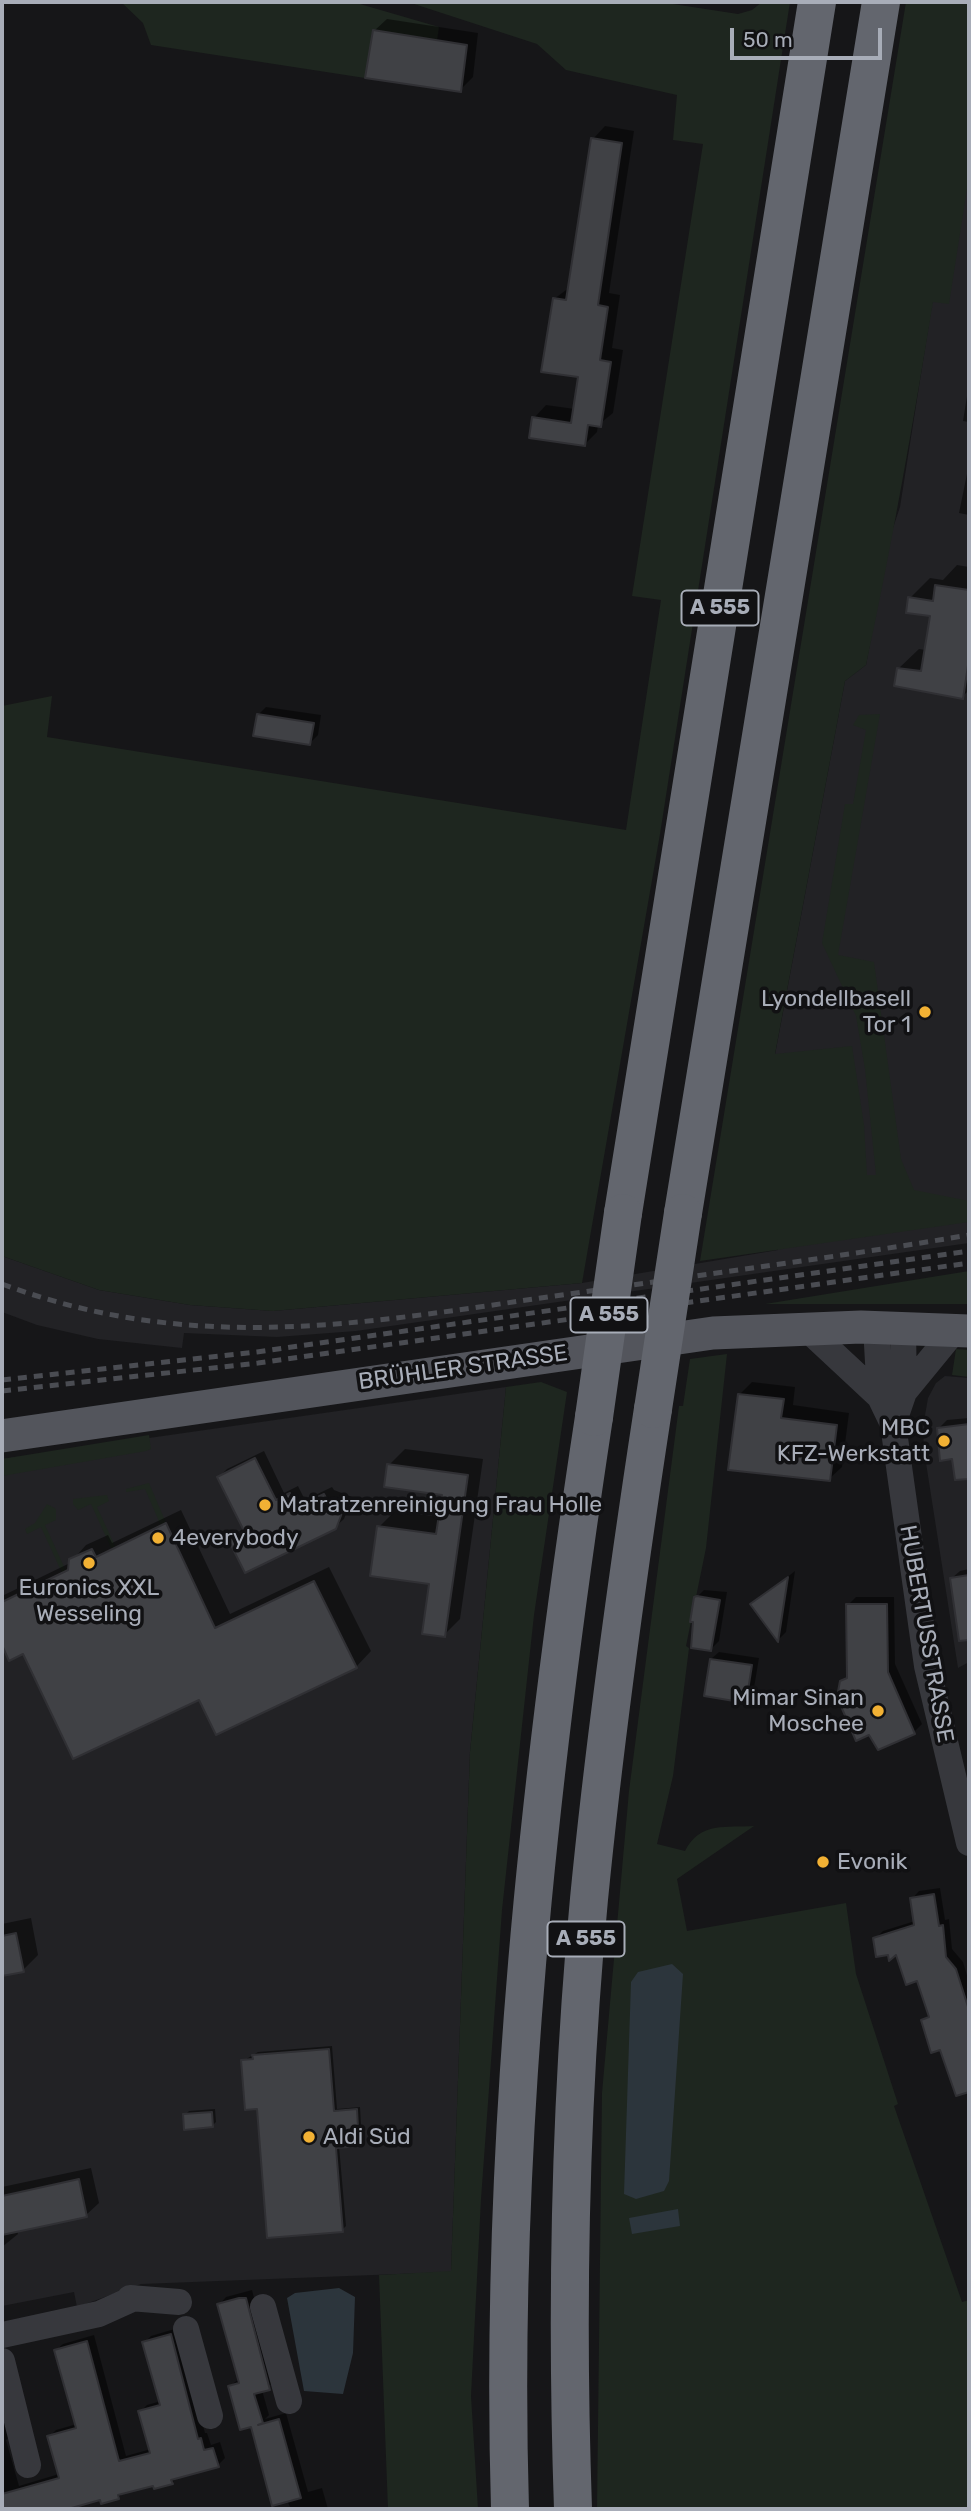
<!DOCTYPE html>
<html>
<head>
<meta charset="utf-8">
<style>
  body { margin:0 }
  #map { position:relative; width:971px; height:2511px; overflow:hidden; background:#161618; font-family:Rubik,sans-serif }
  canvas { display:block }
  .frame { position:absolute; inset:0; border:4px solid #a8adb8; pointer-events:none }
  .scale { position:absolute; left:730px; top:28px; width:152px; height:32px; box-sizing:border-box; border:4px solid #a8adb8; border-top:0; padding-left:9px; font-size:21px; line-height:24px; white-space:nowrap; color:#a8adb8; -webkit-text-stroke:5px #111113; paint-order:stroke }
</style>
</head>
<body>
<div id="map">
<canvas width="971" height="2511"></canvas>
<div class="frame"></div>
<div class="scale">50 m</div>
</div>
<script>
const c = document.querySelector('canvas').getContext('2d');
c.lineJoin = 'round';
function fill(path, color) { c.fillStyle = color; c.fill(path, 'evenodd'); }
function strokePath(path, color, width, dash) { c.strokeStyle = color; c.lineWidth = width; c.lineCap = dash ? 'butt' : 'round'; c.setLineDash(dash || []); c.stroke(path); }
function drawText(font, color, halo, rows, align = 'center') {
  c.font = font + ' Rubik,sans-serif'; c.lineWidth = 7; c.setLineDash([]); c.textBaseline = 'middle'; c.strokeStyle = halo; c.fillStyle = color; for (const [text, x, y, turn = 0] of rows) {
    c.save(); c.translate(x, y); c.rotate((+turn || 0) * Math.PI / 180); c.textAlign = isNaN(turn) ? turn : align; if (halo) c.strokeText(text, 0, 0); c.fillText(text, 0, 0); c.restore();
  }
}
const built = new Path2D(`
  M969,70V1243L356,1331L277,1337L184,1333L182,1348L98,1339L37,1325L2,1312V1256L99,1290L190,1305L273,1311L582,1283L778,1250L775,1055L845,681L866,665L889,540L900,507Z
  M945,1376L969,1378V1662L958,1668L924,1450L923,1427L928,1398L936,1383Z
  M506,1387L470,1752L451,2272L141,2284L77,2307L74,2292L2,2306V1459Z`);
const green = new Path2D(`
  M121,2H353L439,27L437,41L373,30L365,78L151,45L143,23Z
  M408,2H660L738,14L752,10L762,2H790L660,834L582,1283L273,1311L190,1305L99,1290L2,1256V706L52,696L47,737L626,830L661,600L632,596L703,144L673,140L677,95L566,70L537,44Z
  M906,2H969V176L949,304L933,302C913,424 892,544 866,665L845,681L775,1054L852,1046L864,1125L867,1175H876L865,1069L856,1016L822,943L845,804H853L866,730L853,725L859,715L880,714L838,955L874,962L901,1159L914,1190L969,1201V1222L700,1261Z
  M969,1271V1304H765Z
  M956,1349L969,1350V1377L952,1375Z
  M727,1354L706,1548L686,1646L689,1648L673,1776L657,1844L685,1851C700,1821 727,1828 754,1826L677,1879L687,1931L846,1903L856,1974L898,2104L894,2106L962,2302L969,2300V2509H597L602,2093L629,1791L679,1406H683L690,1359Z
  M541,1382L567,1392L534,1615L502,1910L481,2199L471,2396L478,2509H388L379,2275L451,2271L470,1752L506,1387Z
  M149,1435L151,1449L146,1451L2,1476V1459Z
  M149,1483L166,1523L161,1526L145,1489L126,1492V1489Z
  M107,1495L109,1501L97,1507L116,1548L112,1550L91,1504L78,1510L73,1504V1499Z
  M47,1504L56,1509V1520L45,1525L66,1571L62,1573L41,1527L27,1534L25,1529L35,1523Z`);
const water = new Path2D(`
  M672,1964L683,1974L669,2181L664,2191L636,2199L624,2194L631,1982L638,1972Z
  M678,2209L680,2226L632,2234L629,2218Z
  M339,2288L355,2297L353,2353L343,2394L304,2391L287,2298L295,2293Z`);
const shadow = new Path2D(`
  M387,19L478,33L473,77L460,90L374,31Z
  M605,126L634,131L609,293L620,295L612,348L623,350L613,413L598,425L597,432L584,445L534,418L546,405L575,409L580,376L554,299L570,287L593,139Z
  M969,384V422L963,421Z
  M969,464V515L959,513Z
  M957,565L969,567V690L962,697L898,669L919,649L926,650L932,614L910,598L930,578L943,580Z
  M266,707L321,715L318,735L310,743L258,715Z
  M752,1382L795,1387L793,1405L849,1413L842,1467L829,1479L739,1395Z
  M969,1418V1477L956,1478L953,1457L939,1428L947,1420Z
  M405,1449L483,1459L460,1619L444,1635L431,1583L379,1527L395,1511L440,1517L444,1493L389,1465Z
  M264,1451L284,1493L298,1486L305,1500L332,1487L334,1490L352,1497L344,1519L335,1527L230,1539L244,1528L219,1477L227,1469Z
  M181,1510L230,1614L329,1567L371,1651L356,1667L200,1698L24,1652L10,1658L2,1641V1596L70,1563L86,1545L108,1535L112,1543Z
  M969,1569V1633L960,1635L952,1578L960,1571Z
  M795,1571L786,1632L779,1639L753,1604Z
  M704,1590L727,1592L719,1641L711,1649L696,1598Z
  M856,1597H894L895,1664L922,1724L914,1732L842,1682L849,1675L848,1605Z
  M719,1652L759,1658L753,1694L746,1701L711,1659Z
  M940,1888L945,1920L949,1919L952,1949L963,1962L969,1982V2098L923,2021L930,2014L918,1979L897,1952L889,1953L875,1939L883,1931L915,1921L912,1899L919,1891Z
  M31,1918L38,1955L23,1970L2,1975V1924Z
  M332,2046L337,2109L360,2107L362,2141L359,2145L339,2146L346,2226L342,2230L258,2107L243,2061L258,2052Z
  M215,2109L216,2122L212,2126L185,2115L189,2111Z
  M91,2168L99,2203L86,2215L17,2230L18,2234L2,2247V2187Z
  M252,2290L276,2381L262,2390L269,2415L265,2419L286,2413L308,2492L322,2488L328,2509H291L252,2425L230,2386L239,2379L219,2305L226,2297Z
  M178,2328L205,2433H207L211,2445L220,2442L225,2458L218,2465L178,2476L172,2483L154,2484L124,2492L118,2498H101L67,2509H2V2397L12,2434L6,2440L19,2486L59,2474L49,2437L56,2430L77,2424L56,2350L63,2344L94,2335L126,2456L151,2449L140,2412L147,2405L161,2401L144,2343L151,2336Z`);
const building = new Path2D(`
  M373,30L467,45L461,92L365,78Z
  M591,138L622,143L598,305L608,307L600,360L611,362L601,427L588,425L585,446L529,438L532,417L571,423L578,377L541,372L553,298L566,300Z
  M935,585L969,590V659L963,699L894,686L897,668L921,671L930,616L906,613L908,597L933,601Z
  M257,714L314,723L310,745L253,736Z
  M738,1394L784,1399L781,1418L837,1425L830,1481L728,1470Z
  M969,1424V1479L955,1480L952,1459L940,1461L937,1428Z
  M255,1458L276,1500L290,1493L296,1507L324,1494L326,1498L345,1505L336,1529L245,1573L228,1539L244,1531L217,1477Z
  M387,1464L468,1475L445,1637L422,1634L429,1584L370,1576L377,1526L436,1534L442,1495L384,1487Z
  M166,1523L215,1628L314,1581L357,1668L216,1735L199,1700L73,1759L23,1654L9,1661L2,1645V1602L68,1570L69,1559L92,1549L96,1557Z
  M969,1575V1640L959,1641L950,1578Z
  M788,1577L778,1642L750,1604Z
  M697,1596L720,1600L711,1651L691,1648L693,1622H690L694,1597Z
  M846,1604H887L888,1672L915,1734L878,1750L869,1735L856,1741L837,1697L840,1681L847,1678Z
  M710,1659L752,1665L746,1703L704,1696Z
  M934,1894L939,1926L943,1925L946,1957L956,1969L969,2010V2092L956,2096L940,2050L931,2053L921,2020L929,2017L917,1981L906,1985L896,1955L889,1961L888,1955L876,1957L873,1938L914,1925L910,1898Z
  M16,1933L24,1972L2,1976V1936Z
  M329,2049L334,2111L357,2109L358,2128L360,2146L336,2148L343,2232L267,2238L257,2109L245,2110L241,2060L253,2059L252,2055Z
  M212,2112L213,2127L184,2130L183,2114Z
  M79,2179L87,2217L2,2235V2196Z
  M239,2298H246L270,2390L254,2394L263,2423L258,2425L279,2419L301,2498L272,2506L251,2427L240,2430L228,2386L239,2383L217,2304Z
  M171,2334L198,2439L201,2438L204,2450L213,2448L219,2467L171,2480L173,2484L154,2489L153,2486L118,2495L119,2499L101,2504L100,2500L68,2509H2V2494L59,2478L47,2436L76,2428L54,2350L87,2341L119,2461L150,2453L138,2411L160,2405L142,2342Z`);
const minor = new Path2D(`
  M876,1327L880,1397L893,1424L927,1666L969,1843
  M806,1328L880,1397
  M904,1392L954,1331
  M893,1424L904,1392L903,1328
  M130,2298L179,2302
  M263,2307L289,2401
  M186,2329L210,2416
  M2,2335L99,2314L130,2300
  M2,2361L28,2465`);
const major = new Path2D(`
  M2,1436L713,1333L861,1327L969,1331`);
const highway = new Path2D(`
  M623,1213L817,2
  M683,1213L881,2
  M510,2509C499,2143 539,1778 594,1417
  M573,2509C566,2307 570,2101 589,1899C605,1735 628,1572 653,1409`);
const rail = new Path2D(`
  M2,1284C201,1358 375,1321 576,1293C707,1274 839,1257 969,1235
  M2,1380L257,1352L969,1251
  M2,1391L258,1363L969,1263`);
const highwayBridge = new Path2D(`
  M653,1409L683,1213
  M594,1417L623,1213`);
const markers = [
  [925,1012,7,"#f2b134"],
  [944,1441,7,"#f2b134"],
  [265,1505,7,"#f2b134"],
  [158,1538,7,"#f2b134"],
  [89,1563,7,"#f2b134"],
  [878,1711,7,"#f2b134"],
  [823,1862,7,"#f2b134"],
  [309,2137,7,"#f2b134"]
];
const shields = [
  [720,608,77],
  [609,1315,77],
  [586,1939,77]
];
const shieldNames = [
  ["A 555",720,608],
  ["A 555",609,1315],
  ["A 555",586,1939]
];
const poiNames = [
  ["Lyondellbasell",911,999,"right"],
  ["Tor 1",911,1025,"right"],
  ["MBC",930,1428,"right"],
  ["KFZ-Werkstatt",930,1454,"right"],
  ["Matratzenreinigung Frau Holle",279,1505],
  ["4everybody",172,1538],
  ["Euronics XXL",89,1588,"center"],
  ["Wesseling",89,1614,"center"],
  ["Mimar Sinan",864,1698,"right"],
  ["Moschee",864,1724,"right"],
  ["Evonik",837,1862],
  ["Aldi Süd",323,2137]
];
const streetNames = [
  ["BRÜHLER STRASSE",463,1368,-8],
  ["HUBERTUSSTRASSE",926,1634,80]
];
fill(built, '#222225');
fill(green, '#1e261f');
fill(water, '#2c353c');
fill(shadow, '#0007');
fill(building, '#404145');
strokePath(building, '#303034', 2);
strokePath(minor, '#37383d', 26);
strokePath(major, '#53555c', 33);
strokePath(highway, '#63666e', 38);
strokePath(rail, '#4a4c52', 5, [9, 7]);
strokePath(highwayBridge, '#63666e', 38);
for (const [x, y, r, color] of markers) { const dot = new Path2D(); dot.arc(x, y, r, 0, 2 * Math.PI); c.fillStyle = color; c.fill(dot); strokePath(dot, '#111113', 2.5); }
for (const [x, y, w] of shields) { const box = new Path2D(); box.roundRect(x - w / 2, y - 17.5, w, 35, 5); c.fillStyle = '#111113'; c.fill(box); strokePath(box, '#a8adb8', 2); }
drawText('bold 21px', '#a8adb8', null, shieldNames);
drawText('23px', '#a8adb8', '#111113', poiNames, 'left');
drawText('23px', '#a8adb8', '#111113', streetNames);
</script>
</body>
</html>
